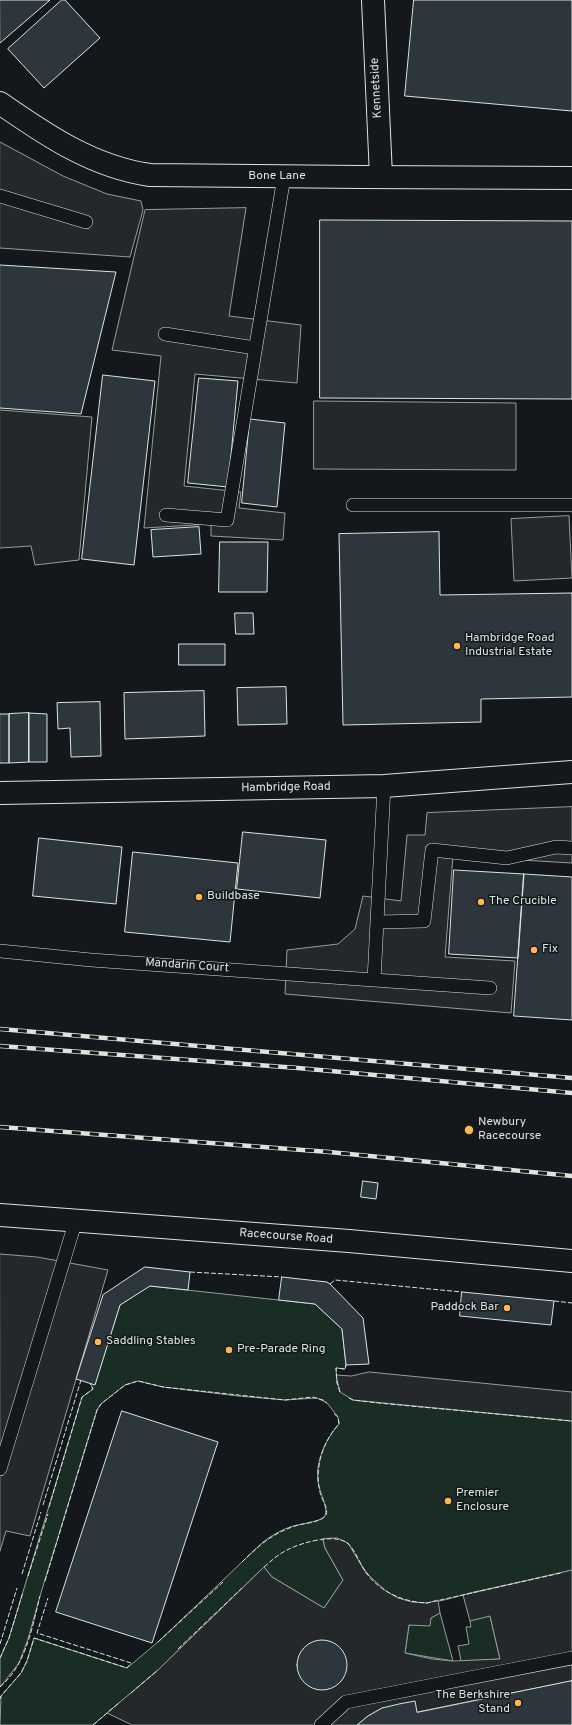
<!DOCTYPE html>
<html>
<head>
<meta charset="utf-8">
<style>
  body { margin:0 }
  canvas { display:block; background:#14181c }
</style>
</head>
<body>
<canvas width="572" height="1725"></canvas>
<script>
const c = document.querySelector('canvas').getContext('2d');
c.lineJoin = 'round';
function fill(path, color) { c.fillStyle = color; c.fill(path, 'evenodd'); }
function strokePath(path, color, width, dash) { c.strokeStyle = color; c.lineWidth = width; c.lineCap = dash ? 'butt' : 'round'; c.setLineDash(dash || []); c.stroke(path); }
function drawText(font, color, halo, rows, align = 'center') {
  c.font = font + ' Overpass,sans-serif'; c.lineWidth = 3; c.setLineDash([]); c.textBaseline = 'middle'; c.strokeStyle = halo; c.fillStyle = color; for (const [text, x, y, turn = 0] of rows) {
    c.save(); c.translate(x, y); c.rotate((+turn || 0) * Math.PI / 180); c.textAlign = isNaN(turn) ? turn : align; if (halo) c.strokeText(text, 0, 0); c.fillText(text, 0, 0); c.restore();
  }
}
const green = new Path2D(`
  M150,1286L315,1304L342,1329L346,1365L345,1369L336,1368L337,1383L353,1400L572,1421V1570C539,1578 506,1585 474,1592C458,1596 441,1602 426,1603C417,1603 407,1602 399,1598C374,1589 361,1565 348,1543L323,1540L325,1548L343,1580L324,1608L272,1577L264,1567L158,1670L93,1725H0L1,1696L21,1673L27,1661L34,1638L127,1668L158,1642L263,1542C271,1536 279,1531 290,1527C298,1524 319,1522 324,1517C330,1511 319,1491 318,1482C315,1461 326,1439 339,1424L338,1417L327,1403L317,1398L285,1400L238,1396L163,1387L138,1381L125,1385L101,1404L97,1410L40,1596L28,1639L19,1663L0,1687V1658L9,1638L82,1397L93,1389L90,1383L95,1384L120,1305Z
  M440,1613L453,1661L405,1653L409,1625L431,1618Z
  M490,1616L500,1659L461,1661L458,1646L469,1644L466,1627H471L470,1621Z`);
const parking = new Path2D(`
  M0,142L63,176L107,194L141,201L143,210L130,257L0,248Z
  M246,208L229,316L301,325L297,383L195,374L184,486L241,492L239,508L285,513L283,540L211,536V524L144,528L161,356L112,350L145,210Z
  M314,401L516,403V470L314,469Z
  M0,410L92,417L79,560L35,565L31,546L0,548Z
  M569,516L572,578L514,581L511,519Z
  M572,807V863L453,856L445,957L515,961L511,1013L285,994L287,950L338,944L355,929L363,896L401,901L407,835H425L427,813Z
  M0,1254L37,1257L108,1270L30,1536L6,1531L0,1551Z
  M369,1372L572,1392V1421L353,1400L340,1392L336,1375L351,1376Z
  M337,1538L348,1543L366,1573L386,1591L398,1598L412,1602L427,1603L438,1600L440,1613L431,1618L430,1626L409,1625L405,1653L432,1659L453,1661L500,1659L490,1616L470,1621L463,1595L572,1570V1681L417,1712L382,1708L368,1716L357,1725H132L107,1713L158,1670L264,1567L272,1577L324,1608L343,1580L325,1548L323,1539Z`);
const building = new Path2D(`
  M0,0H50L0,43Z
  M62,0H65L100,38L44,88L8,49Z
  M414,0H572V111L405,96Z
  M320,220L572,221V399L320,398Z
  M0,265L116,272L81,414L0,408Z
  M103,375L155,381L134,565L82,559Z
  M199,378L238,381L228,487L188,483Z
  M250,419L285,423L277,507L242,503Z
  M199,527L201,554L153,557L151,530Z
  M439,532L440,595L572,593V697L481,699V722L343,725L339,534Z
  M220,542H268L267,592H219Z
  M235,613H253L254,634H236Z
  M179,644H225V665H179Z
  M286,687L287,724L238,725L237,688Z
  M204,691L205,736L125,739L124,693Z
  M100,702L101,756L71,757L70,728L58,729L57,703Z
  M29,713L47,714V762H29Z
  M29,713V762L9,763V714Z
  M0,714H9V763H0Z
  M243,832L326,840L320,898L237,889Z
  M39,838L122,847L116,904L33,896Z
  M133,852L238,863L230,942L125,932Z
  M454,870L524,874L518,958L449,954Z
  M524,874L572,877V1020L514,1016Z
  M363,1181L378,1183L376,1199L361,1197Z
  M145,1267L190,1272L188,1290L150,1286L120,1305L95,1385L76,1379L103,1295Z
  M282,1277L327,1282L330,1284L363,1318L369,1364L346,1365L342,1329L315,1304L279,1300Z
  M462,1292L554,1301L551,1325L460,1316Z
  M122,1411L218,1442L152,1643L56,1612Z
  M297 1665a25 25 0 1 1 50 0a25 25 0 1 1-50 0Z
  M572,1681V1725H357L368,1716L382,1708L399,1704L415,1701L417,1712Z`);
const lane = new Path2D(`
  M0,196L86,222
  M165,334L255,348
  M353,505H572
  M166,515L227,520L284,177
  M378,922L424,921L432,850L507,858L556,847L572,848
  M0,951L91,960L374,980L384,786
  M374,980L490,988
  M0,1469L76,1220
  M321,1725L346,1702L572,1658`);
const street = new Path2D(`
  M373,0L381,176
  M0,103C46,135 93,167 150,175C291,177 431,177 572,178
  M0,1215L349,1241L572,1261`);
const secondary = new Path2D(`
  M0,793L384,786L572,772`);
const rail = new Path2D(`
  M0,1029L572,1078
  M0,1046L298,1068L572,1093
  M0,1127L329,1152L572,1176`);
const fence = new Path2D(`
  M190,1272L282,1277
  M330,1284L335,1280L462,1292
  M554,1301L572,1303
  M340,1392L337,1383L336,1368L345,1369L346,1365
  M349,1398L353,1400L378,1403L572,1421
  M43,1505L81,1380
  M49,1507L82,1397L93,1389L90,1383
  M242,1562C258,1546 273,1533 295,1526C303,1523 321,1523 326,1515C329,1508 321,1499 320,1492C314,1468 323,1441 339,1424L338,1417L333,1413
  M264,1567C272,1560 280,1553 289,1549C301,1543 335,1533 347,1543C354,1548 359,1561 363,1568C377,1591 402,1602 427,1603L561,1573
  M22,1574L41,1512
  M28,1576L48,1514
  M45,1581L97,1410L101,1404L125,1385L138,1381L163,1387L285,1400L312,1397L323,1400L327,1403
  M158,1642L223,1582
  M0,1644L17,1588
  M178,1649L242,1588
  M0,1658L9,1638L23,1592
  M0,1687C26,1665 32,1628 40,1596
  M131,1693L158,1670
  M0,1699L1,1696L21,1673L27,1661L34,1638L127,1668L131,1663L37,1633L48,1598
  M93,1725L120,1702`);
const markers = [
  [457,646,4,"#ffb74d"],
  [199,897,4,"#ffb74d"],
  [481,902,4,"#ffb74d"],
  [534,950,4,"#ffb74d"],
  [469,1130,5,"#ffb74d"],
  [507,1308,4,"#ffb74d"],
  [98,1342,4,"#ffb74d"],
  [229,1350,4,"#ffb74d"],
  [448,1501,4,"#ffb74d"],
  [518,1703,4,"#ffb74d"]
];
const streetNames = [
  ["Kennetside",377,88,-93],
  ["Bone Lane",277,177],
  ["Hambridge Road",286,788,-1],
  ["Mandarin Court",187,966,4],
  ["Racecourse Road",286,1237,4]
];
const poiNames = [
  ["Hambridge Road",465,639],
  ["Industrial Estate",465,653],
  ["Buildbase",207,897],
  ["The Crucible",489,902],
  ["Fix",542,950],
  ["Newbury",478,1123],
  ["Racecourse",478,1137],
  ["Paddock Bar",499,1308,"right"],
  ["Saddling Stables",106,1342],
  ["Pre-Parade Ring",237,1350],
  ["Premier",456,1494],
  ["Enclosure",456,1508],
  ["The Berkshire",510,1696,"right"],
  ["Stand",510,1710,"right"]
];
fill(green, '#1a2d24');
strokePath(green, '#939e99', 1);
fill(parking, '#24282b');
strokePath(parking, '#939e99', 1);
fill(building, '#2c363c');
strokePath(building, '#d8e6dc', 1);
strokePath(lane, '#d8e6dc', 14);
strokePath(street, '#d8e6dc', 24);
strokePath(secondary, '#d8e6dc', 24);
strokePath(lane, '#14181c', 13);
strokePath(street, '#14181c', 22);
strokePath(secondary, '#14181c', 22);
strokePath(rail, '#d8e6dc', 4.5);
strokePath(rail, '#14181c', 3, [9]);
strokePath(fence, '#d8e6dc', 1, [5, 2]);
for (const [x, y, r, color] of markers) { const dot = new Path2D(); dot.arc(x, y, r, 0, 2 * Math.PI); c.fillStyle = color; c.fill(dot); strokePath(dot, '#14181c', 1.5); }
drawText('12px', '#d8e6dc', '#14181c', streetNames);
drawText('12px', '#d8e6dc', '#14181c', poiNames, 'left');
</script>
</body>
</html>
